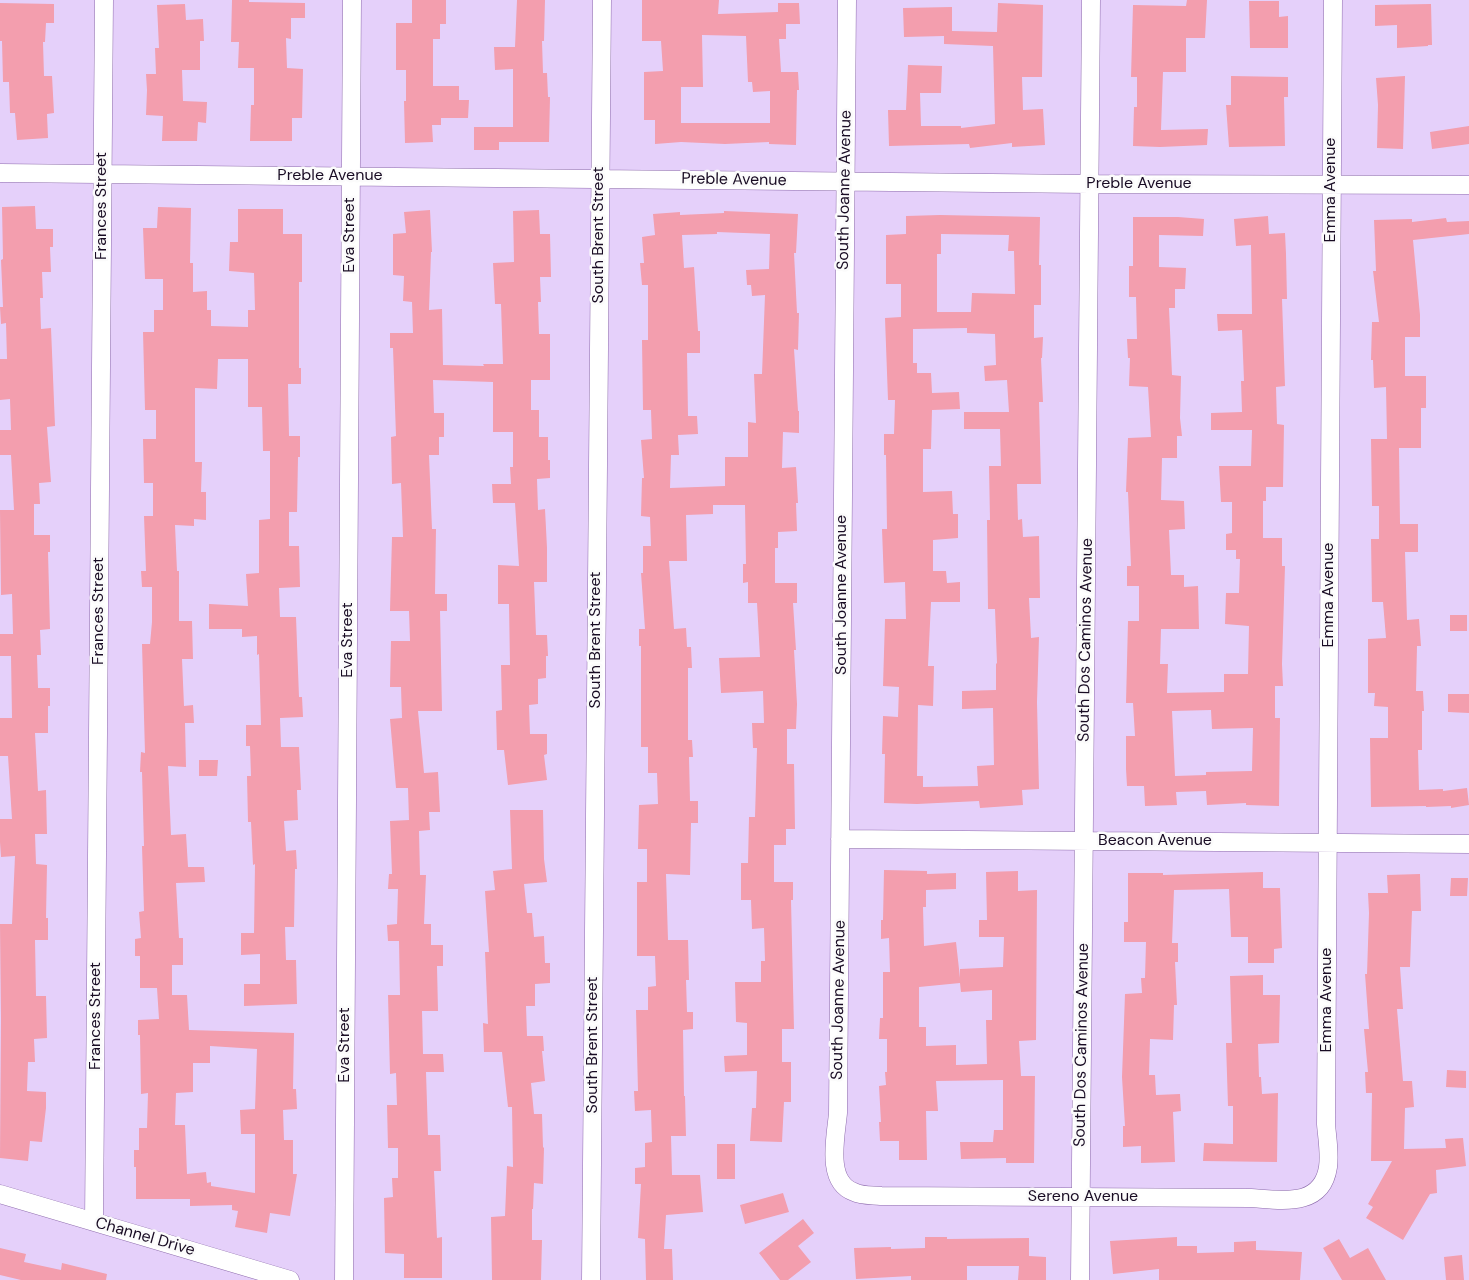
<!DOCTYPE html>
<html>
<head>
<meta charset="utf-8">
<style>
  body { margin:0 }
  canvas { display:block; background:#e5d0fa }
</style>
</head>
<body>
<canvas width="1469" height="1280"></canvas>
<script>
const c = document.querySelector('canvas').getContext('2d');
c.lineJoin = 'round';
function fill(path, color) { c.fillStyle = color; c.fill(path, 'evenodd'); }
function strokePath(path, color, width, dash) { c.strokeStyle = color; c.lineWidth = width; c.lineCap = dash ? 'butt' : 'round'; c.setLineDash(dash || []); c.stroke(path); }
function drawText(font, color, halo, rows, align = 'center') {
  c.font = font + ' "DM Sans",sans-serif'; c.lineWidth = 5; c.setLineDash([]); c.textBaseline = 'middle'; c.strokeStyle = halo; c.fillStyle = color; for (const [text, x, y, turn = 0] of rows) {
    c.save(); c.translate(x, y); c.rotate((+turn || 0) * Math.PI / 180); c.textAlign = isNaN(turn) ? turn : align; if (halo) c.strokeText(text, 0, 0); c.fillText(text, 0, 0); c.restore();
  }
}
const building = new Path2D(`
  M232,0H249V2L305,3V18H291V39L286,38L287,68L303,69L302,118H292V141H250L251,105H254V68H238L239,42H231Z
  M412,0H446V24H440V39H433V86H459V100H469L468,118H441V125H432L433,142L405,143L404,101H406V70H396V23H412Z
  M517,0H545L544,41H542L543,73H547L548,97H550L549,142H499V150H474V127H513V69L495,70L494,47H515Z
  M642,0H719L718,14L778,12V3H799L800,24H786V39H779L781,72H798L799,90H797L796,145L769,144V142L725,144L681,142L655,144V120H644V72L663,71L661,41H642ZM702,35L746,36L748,82H752L753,92L770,91V123H681V87H703Z
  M1187,0H1207L1205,38H1186V72H1163L1161,130L1208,129L1207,145L1160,147L1133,146L1134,107H1137V77H1131L1133,5L1186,6Z
  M1249,1H1279V17L1288,16V48H1250Z
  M0,3L54,4V23H46L45,42H43L44,76H52L54,113L47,114L48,138L17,140L15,113H10L9,82H3L2,41H0Z
  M998,3L1043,5L1042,77H1022L1023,110L1043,109L1045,145L1012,147V143L970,148L969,144L889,146L888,110H906L908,65L942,66L941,93H920L921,126H961V128L995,124L993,46L944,44V36L904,37L903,8L952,7V31L997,32Z
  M185,4L186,20L203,19L204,41H200V70H182L183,101L207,102L206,123L198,122L197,141H162L163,116L146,115L147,90L146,74H156L155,48H159L157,5Z
  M1431,4L1432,45H1428V46L1397,48V25L1375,26V5Z
  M1231,76L1288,77V97H1284L1285,146L1229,147L1226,105H1231Z
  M1405,76L1403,149L1377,148L1378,105L1376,78Z
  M1469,126V144L1432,149L1430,132Z
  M35,206L36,229H53V247H50L51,272H42L43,298H40L41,329L51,328L55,426L47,427L51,482L39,483L40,504H34V535H50V552H48L50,629L40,630L41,655H37L38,688H50V706H48V733H35L38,791L46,790L47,834H35L36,864L47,865L46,918H48V940H35L36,996H46L47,1038L34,1039L35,1062H28L27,1091L46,1092V1108L42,1142L30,1141L28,1161L0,1158L1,1019L0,924H12L15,856L1,857L0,842V819H12L8,756H0V718H12L11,656H0V634H13L12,594L1,595L0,510H14L11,455H0V430H11L10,399L0,400V359H7L6,323L1,324L0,307H3L1,260L3,259L2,207Z
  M158,207L191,208L190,263H193V292L207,291V310H211V326L248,327V310H255L254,273L229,271L230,242H238V209H283V234H302V282H299V368H301V384H288L289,436H300V457H298L297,512H289V546H299L300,587L279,588L280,617H296L299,697H302L303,717L280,718L281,747H299L301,790H297L298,820L284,821L286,851L296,850L297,869H295L294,927H285L286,960H296L297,1004L244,1006V984H260V954L241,955V933H254L255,864L253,865L251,822H248L247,776H251L250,746H246V725H261L259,654L257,655V636L242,637V629H209V604L248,606L246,574L259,573V520L270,519V451H263L262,407H248V359H218L217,389L195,388V462H202L201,492H206V520L194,519V526L175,525L177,571H179V621H192L193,659H182L184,706L193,705L194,723H185L186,767L168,766L171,835L186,834L188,867H204L205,882L176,883L179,938H183V965H172V995H187L189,1030L294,1033L293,1089H296L297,1109L283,1110L284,1140H293V1174H297L290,1216L270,1213L267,1233L235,1227L238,1211L232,1210V1205L190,1206V1199H136V1167H134V1150H139V1128H147L148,1093L141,1094L140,1035H138V1020L159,1019L157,988H140V956H135V939L141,938L139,912L144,911L142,846H144L142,772H140L141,752L145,753L142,644H150L152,622V587H142L141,571H146L144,516H153V483H144L143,439H156V410H145L143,332H154V310H163V279H145L143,228H157ZM210,1046L257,1049L255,1109L240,1110L241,1134H255V1193L211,1186V1182L207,1183L206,1172L187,1174L185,1125H175L176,1093L193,1092V1063H210Z
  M430,210L432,252H431L429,310L442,309L443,365L484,366L483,364H503L501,304H495L493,263L514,262L513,211L539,210L540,234H550L551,277H540L541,302H538L539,334H550V380H531V410H539V437H548V460H550V478L537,479L538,510L545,509L547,548V582H534L536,635H547L548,656H546V678L538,679V704L529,705L530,734H547V754L544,755L547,780L508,785L504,750H497L496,711L502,710L501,665H510L509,604H498V565L519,566L515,503H493L492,484H511L510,467H513V432H493V382L433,380L434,413H444V437H439V455H429L432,529H436L435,594H447V611H440L442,711H418L424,773L438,772L440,812H429L430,830L419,831L420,875H426L424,924H431V945H443V966H437L438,1011H422L423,1054H443L444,1072H426L428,1135H440L441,1171H434L437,1238L442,1237V1278H404V1254L385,1253L384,1198L393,1197L392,1178H398V1148H388L387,1105H397L396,1073L390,1074L388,995H400L399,941H388L387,925L397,924L398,889H388L389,874H392L390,821L409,820L408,788H396L390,719L402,718L401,687H390L391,641H410L409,611H390L392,537H403L401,483L392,484L391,437L396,436L393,348H390V333H413L412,302L403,301L404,276L393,275V234L406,233L404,212Z
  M724,211L798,214L796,253H794L797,313H799L798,350L794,349L798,411H799V433L783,432L782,468L796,467L798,503H796L797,531L778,532V548H775V583H797V603H793L796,650H794L797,704L796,729H787V764H794L795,829H786V845H774V882H793V900H791L794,1029H782V1062H791V1102H784L782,1142L750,1141L752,1108H756L757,1071L725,1072L724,1056L747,1055V1023L736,1022L735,982H761V961H765L764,928L752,929L751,900H741V863H748L749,817H755L757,748H753L752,723H764L763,691L721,693L719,658L760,657L757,603H748V582L743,583V564H746L745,505H713V514L686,515L687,561H669L674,629L686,628L687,647H691L692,668H688V740H692L693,757H689L690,801H698V823H691L690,875L666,874L668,940H688L689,980H686L687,1012H693V1029L683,1030L684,1096H685L686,1136H671L672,1175H700L703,1212L666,1215L664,1249H672L673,1280H646L645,1239L638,1238L641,1184H635V1168L645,1167V1143L652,1142L651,1110L635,1111L634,1091H638L636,1010H648V987L656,986L655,956H637V882H647V849H638L639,805L658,804L657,773H648V747H641V646H639V629H645L641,573H643V546H651L650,517L641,516L642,478H644L641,440L652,439L651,410H643L642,340H648V285H642L640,263H644L642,237L655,235L653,214L680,212V215L724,213ZM717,232L770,234L769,269L746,270L747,285H751L752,296L765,295L762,374H754L756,423L748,422V457H725V486L670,488L671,455H679L678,435L698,434L697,416H688L687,353H700V331H698L694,267L684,268L682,235L717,234Z
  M940,215L1040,217L1039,265H1041V305H1034V338L1043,337L1042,358H1041L1043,402H1039L1041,484H1017L1018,520L1022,519L1023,537L1039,536L1040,598H1029L1031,638L1039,637L1037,702L1039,789L1022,790L1023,805L980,808L979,801L917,804L884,803L885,754H882L883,716L898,717L899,687L883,686L885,619H906L905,582L884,583L882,529H887L886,455H884V434H894L895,400H888L885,318L901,317V284H886V235L906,234V216ZM941,234L1009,235L1008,251H1014L1015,294L972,293L971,312H937V254H941ZM967,328V333L995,334L996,365L984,366L985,381L1007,380L1009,412H964V429H1000L1001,466H989L990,520H987L988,609H995L997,663L996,664V690L962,691V709L993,708L994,765L977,766L978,786L923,787V776H917L918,705L933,706L934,666H928L931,602H960V582L947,583L946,571H933V540L958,538V514H953L952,491L923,492V449H931L932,410L960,409L959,392L932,393L931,373H917V363H913V329Z
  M1268,216L1269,234L1285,233L1286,254L1287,299H1282L1285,386L1276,387L1277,424L1284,425L1283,487H1266V501H1263V538H1282V566H1285L1282,664L1283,686H1275V718H1280L1279,806L1246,805V803L1207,805L1206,791L1176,792L1177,805L1145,806L1144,786H1127L1126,769V736H1135L1133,703H1126L1128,621H1139V586H1127V566H1131L1128,492H1126L1128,438L1151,437L1148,387L1129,386L1130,358H1128L1127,339H1137L1136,297H1129V266H1133V217H1178L1204,219L1203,236L1159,235V267L1186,268L1185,289H1175V308H1169L1172,375L1181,376L1180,418L1182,436H1177V458H1162L1161,500L1184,501L1185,529L1169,530L1171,575H1184V587L1198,586L1199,629H1161L1160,664H1168L1167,693L1224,692V674H1248L1249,626L1225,624L1226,593H1239L1240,559H1236V550H1226V534L1232,533V502H1221L1219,466H1251L1252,430H1211V413L1242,412L1241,381H1244L1242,330L1218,331L1217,314H1252L1251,245L1236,246L1234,219ZM1211,710L1212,729L1253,728L1252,771L1206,772V775L1175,776L1172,711Z
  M1446,218L1447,222L1469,221V234L1413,240L1420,315V337H1405V376H1426V408H1421V448H1399L1400,524H1418V552H1405L1407,620L1419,619L1421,646H1417L1416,691H1423L1424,711H1422V750H1418L1419,790L1443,789V791L1467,788L1469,805L1451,808V806L1426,807V806L1371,807L1370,738H1388V707L1374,706L1375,693H1368V639L1386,638L1383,602H1372L1371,539H1379V506H1372L1371,439H1387L1386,387L1374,388L1373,360H1371L1372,322H1379L1373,271H1376L1374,220L1412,219V222Z
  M1450,615H1467V631H1450Z
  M1448,694H1469V713L1448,712Z
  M199,760H218L217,776H199Z
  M510,810H543L544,859L547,882L524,884L527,913H532L534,937L544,936L545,963H550V983L535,984V1006H526L527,1036H543L544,1051H542L545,1081L531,1083L534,1114H542L543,1147L544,1148L543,1184L534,1183L533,1209H532V1240H542L541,1280H492L491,1217L505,1216L507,1166L513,1167L512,1107H508L502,1052H484L483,1023L488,1024L485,952H489L485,891L495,890L493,871L512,869Z
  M884,870L927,871V874L956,873V889L926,890V907H923L924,946L956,942L960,978V969L1003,967L1004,937H979V920H987L986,872L1018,871V891L1037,890L1036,1040L1019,1041L1021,1076H1035L1034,1163H1006V1158L961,1159L960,1142H993L994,1130H1003V1080L936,1081L938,1111H926L927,1160H899V1141H880L879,1122H881L879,1086L886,1085L885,1072H887V1039H879L880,1018H883V972H890L889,938L881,939V920H883ZM960,983L961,992L992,990V1020H986L987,1064L956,1065V1045L926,1046V1027H919V987Z
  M1263,872V888H1280L1282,948L1274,949V963H1248V937H1231L1229,889L1174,890L1172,943H1178V962H1175L1177,1005H1174L1173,1040L1150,1039L1149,1075H1155L1156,1095L1180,1094L1181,1111L1173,1112L1175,1162L1141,1163V1146L1123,1147V1126H1125L1122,1077L1125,994L1142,993L1141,978H1145L1146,942H1124V922H1128V873H1163V875Z
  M1420,874L1421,911H1412L1410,967H1400L1403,1009H1397L1403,1081H1412L1414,1107L1405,1108L1404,1149L1446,1148L1445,1139L1463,1138L1466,1166L1436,1170L1437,1193L1430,1194L1403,1240L1366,1218L1373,1207L1368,1204L1392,1161H1371L1372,1093H1366L1365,1072H1368L1364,1029H1369L1365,974H1367L1369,913L1368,893H1388L1387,875Z
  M1451,878H1468L1467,896H1450Z
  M1263,975V995H1280L1279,1043L1258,1044L1259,1077H1261L1262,1094L1278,1093L1277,1162L1203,1161L1204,1143L1233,1144V1106H1228L1226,1043H1232L1230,976Z
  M1447,1070L1466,1071V1088L1446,1087Z
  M717,1144H735V1179H717Z
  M783,1193L789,1212L745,1224L740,1205Z
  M803,1219L814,1233L798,1246L811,1262L788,1280H780L759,1253Z
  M925,1237H947V1239L1029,1238V1256L1046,1257V1280H1018L1019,1266H967V1280H911V1276L856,1279L854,1248L891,1247V1249L925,1248Z
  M1177,1237V1246H1197V1253L1234,1252V1242L1256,1241V1250L1302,1252L1300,1280H1159V1269L1113,1274L1110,1241Z
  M1339,1239L1350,1258L1368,1248L1386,1280H1342L1323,1248Z
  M0,1248L26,1254L24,1262L61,1270L62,1263L107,1274L106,1280H21L0,1275Z
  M1462,1255L1464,1280H1446L1444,1257Z`);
const street = new Path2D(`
  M847,0L838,1113C836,1136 825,1182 854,1192C862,1196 872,1195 881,1196L1251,1198C1281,1200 1322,1208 1328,1167C1330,1153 1327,1137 1326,1124L1333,0
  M0,173L1090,184L1469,185
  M840,839L1469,844
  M0,1194L290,1280
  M94,1222L104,0
  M344,1280L352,0
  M591,1280L602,0
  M1080,1280L1091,0`);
const streetNames = [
  ["Preble Avenue",330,176],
  ["Preble Avenue",734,180,1],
  ["Preble Avenue",1139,184],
  ["South Joanne Avenue",845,190,-89],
  ["Emma Avenue",1331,190,-90],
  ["Frances Street",102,206,-90],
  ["Eva Street",350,235,-90],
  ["South Brent Street",599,235,-90],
  ["South Joanne Avenue",842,595,-90],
  ["Emma Avenue",1329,595,-90],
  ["Frances Street",99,611,-90],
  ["Eva Street",348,640,-90],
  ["South Brent Street",596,640,-90],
  ["South Dos Caminos Avenue",1086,640,-89],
  ["Beacon Avenue",1155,841],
  ["South Joanne Avenue",839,1000,-89],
  ["Emma Avenue",1327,1000,-90],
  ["Frances Street",96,1016,-90],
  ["Eva Street",345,1045,-90],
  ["South Brent Street",593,1045,-90],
  ["South Dos Caminos Avenue",1082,1045,-89],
  ["Sereno Avenue",1083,1197],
  ["Channel Drive",145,1237,16]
];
fill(building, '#f39eae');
strokePath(street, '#8d6bac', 19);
strokePath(street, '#fff', 18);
drawText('16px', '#180b23', '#fbfbfb', streetNames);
</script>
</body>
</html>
